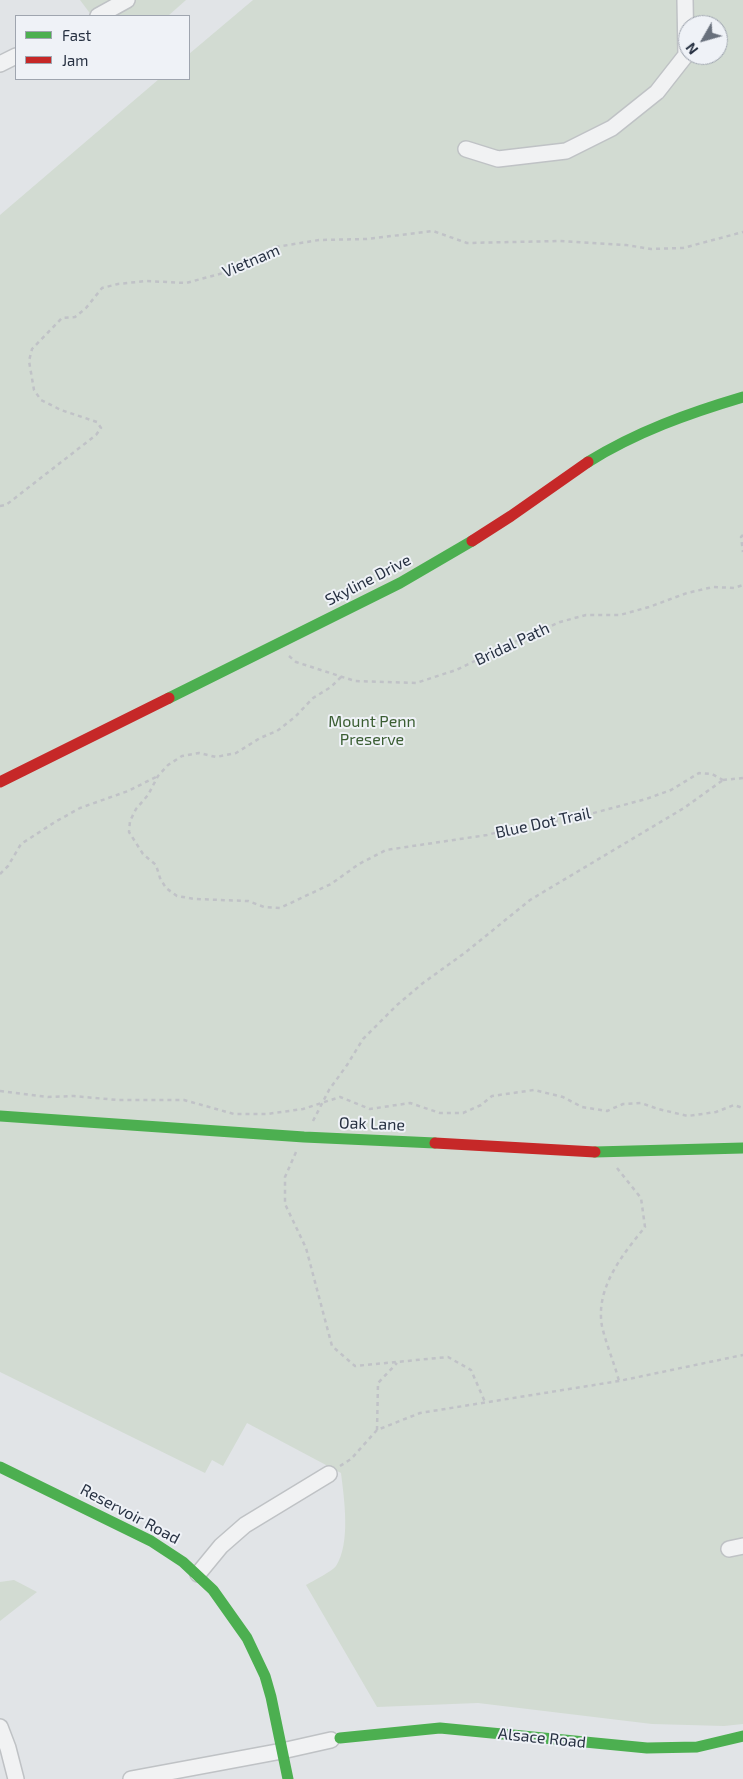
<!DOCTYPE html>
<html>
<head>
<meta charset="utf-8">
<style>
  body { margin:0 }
  #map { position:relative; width:743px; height:1779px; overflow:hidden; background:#e1e4e7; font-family:"Exo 2",sans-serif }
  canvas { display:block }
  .legend { position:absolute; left:15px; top:15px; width:175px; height:65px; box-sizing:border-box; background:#eff2f7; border:1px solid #9fa5af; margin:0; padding:6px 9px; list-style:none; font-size:15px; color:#273142 }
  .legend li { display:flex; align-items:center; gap:10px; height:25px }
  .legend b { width:25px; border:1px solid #9fa5af }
  .north { position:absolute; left:678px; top:15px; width:50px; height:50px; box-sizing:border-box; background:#eff2f7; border:1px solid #9fa5af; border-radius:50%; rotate:232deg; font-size:14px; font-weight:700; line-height:20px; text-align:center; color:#273142 }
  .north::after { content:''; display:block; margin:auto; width:18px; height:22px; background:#68707c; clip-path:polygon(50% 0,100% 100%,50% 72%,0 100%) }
</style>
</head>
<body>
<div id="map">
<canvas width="743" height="1779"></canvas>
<ul class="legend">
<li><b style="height:6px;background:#4caf50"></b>Fast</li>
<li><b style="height:6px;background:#c62828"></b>Jam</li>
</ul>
<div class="north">N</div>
</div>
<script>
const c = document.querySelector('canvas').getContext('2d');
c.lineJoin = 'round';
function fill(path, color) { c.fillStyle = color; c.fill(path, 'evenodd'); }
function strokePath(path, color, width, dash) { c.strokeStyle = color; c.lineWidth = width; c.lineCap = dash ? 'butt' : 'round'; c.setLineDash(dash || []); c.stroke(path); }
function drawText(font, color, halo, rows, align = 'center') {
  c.font = font + ' "Exo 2",sans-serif'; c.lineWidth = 4; c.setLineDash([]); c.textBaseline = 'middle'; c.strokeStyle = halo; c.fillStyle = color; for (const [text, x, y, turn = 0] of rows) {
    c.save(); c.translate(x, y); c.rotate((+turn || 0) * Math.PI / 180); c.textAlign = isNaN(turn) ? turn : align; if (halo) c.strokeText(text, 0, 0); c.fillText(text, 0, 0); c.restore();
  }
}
const green = new Path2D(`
  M80,0H186L168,16H92Z
  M253,0H743V1724L724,1726L652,1724L478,1703L377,1707L306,1585C313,1581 331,1572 336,1566C351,1543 344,1498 341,1473L247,1423L223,1466L212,1460L205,1473L0,1372V215L159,79H189V54ZM688,25H718V55H688Z
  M14,1580L37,1592L0,1621V1582Z`);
const path = new Path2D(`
  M0,506L6,505L96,435L101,428L97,422L61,410L41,400L34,390L29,361L32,349L62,318L75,317L86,308L102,288L118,284L146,281L186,283L227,272L276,247L319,240L367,239L433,231L467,243L559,241L626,245L651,249L683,248L743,232
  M743,535L741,537L743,552
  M289,656L296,662L355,681L416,683L456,670L512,643L560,622L586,615H620L649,607L687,593L713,587L734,588L743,585
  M341,677L331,687L313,698L295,717L277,731L260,738L236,753L216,757L199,753L182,756L168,765L158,776L148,795L136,809L130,821L129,832L143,854L156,865L160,878L166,888L177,896L195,899L248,901L264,907L280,908L331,884L359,864L386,850L487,835L518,827L575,818L646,799L671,790L699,773L712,774L723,780
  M723,780L743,778
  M0,874L8,866L21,844L55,822L80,808L128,791L156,777
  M0,1091L48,1097L74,1096L117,1100H184L234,1114H267L303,1109L340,1097L370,1109L410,1103L440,1113H463L481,1105L492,1096L534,1090L563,1097L582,1107L607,1111L623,1104L641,1103L658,1109L688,1116L716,1112L734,1105L743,1108
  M313,1121L329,1090L347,1065L363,1039L397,1005L423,983L466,952L530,900L684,808L723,780
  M296,1152L285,1177V1204L306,1248L332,1346L355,1366L448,1357L471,1370L485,1402
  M617,1168L641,1198L645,1227C623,1254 595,1288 602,1326C606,1344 614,1362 619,1381
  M377,1430L378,1383L397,1363
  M340,1466L351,1459L377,1430L420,1413L619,1381L743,1355`);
const street = new Path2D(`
  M98,16L127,0
  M0,64L16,56
  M466,149L498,159L566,151L612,128L657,92L686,55L685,0
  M729,1549L743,1546
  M198,1574L221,1546L245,1525L329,1474
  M0,1727L8,1748L16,1779
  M131,1779L282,1751L331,1740`);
const fast = new Path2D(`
  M588,462C636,432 689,413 743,397
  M169,698L400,583L472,541
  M0,1116L304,1137L435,1143
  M595,1152L743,1148
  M0,1467L151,1541L183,1562L213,1590L247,1638L265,1676L271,1697L288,1779
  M340,1738L440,1728L647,1748L697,1747L743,1736`);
const jam = new Path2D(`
  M472,541L511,516L588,462
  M0,782L169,698
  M435,1143L595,1152`);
const streetNames = [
  ["Vietnam",251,261,-23],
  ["Skyline Drive",368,580,-27],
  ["Bridal Path",512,644,-25],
  ["Blue Dot Trail",543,823,-12],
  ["Oak Lane",372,1124,2],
  ["Reservoir Road",130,1514,28],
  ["Alsace Road",542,1738,6]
];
const parkNames = [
  ["Mount Penn",372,722],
  ["Preserve",372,740]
];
fill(green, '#d2dbd2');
strokePath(street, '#bfc2c5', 18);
strokePath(path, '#c0c2c7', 2.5, [4, 4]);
strokePath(street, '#f1f2f3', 15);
strokePath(fast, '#4caf50', 11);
strokePath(jam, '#c62828', 11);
drawText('16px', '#273142', '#eff2f7', streetNames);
drawText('16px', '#3b5e33', '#eff2f7', parkNames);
</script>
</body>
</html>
